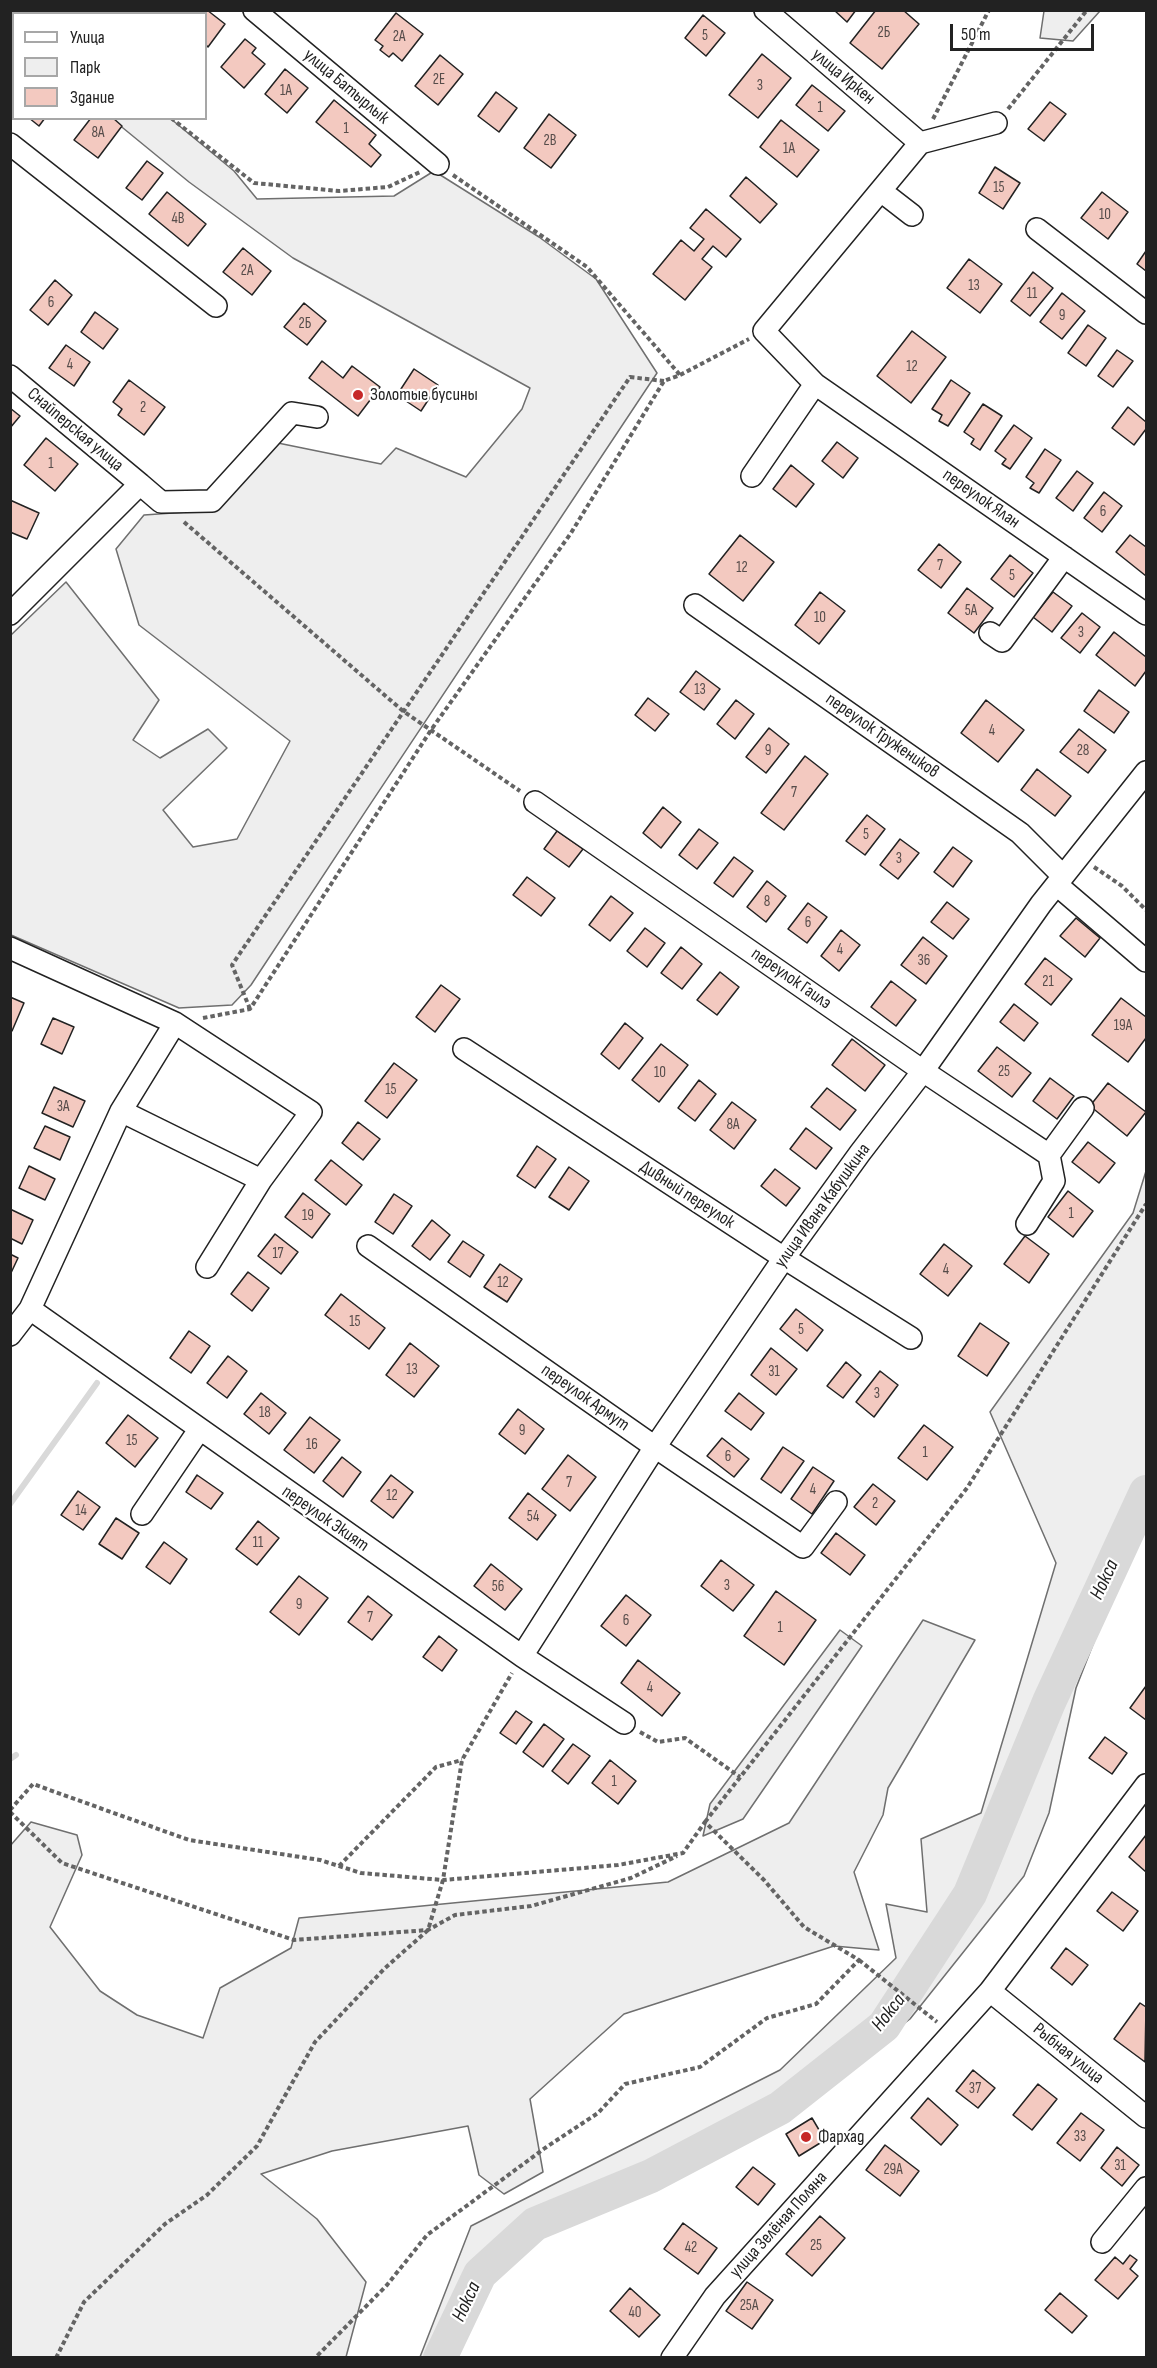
<!DOCTYPE html>
<html>
<head>
<meta charset="utf-8">
<style>
  body { margin:0 }
  #map { position:relative; width:1157px; height:2368px; overflow:hidden; background:#fff; font-family:"Sofia Sans Condensed",sans-serif }
  canvas { display:block }
  .frame { position:absolute; inset:0; border:12px solid #222; pointer-events:none }
  .legend { position:absolute; left:12px; top:12px; width:195px; height:108px; box-sizing:border-box; background:#fff; border:2px solid #a7a7a7; margin:0; padding:8px 10px; list-style:none; font-size:18px; color:#222 }
  .legend li { display:flex; align-items:center; gap:12px; height:30px }
  .legend b { width:30px; border:2px solid #a7a7a7 }
  .scale { position:absolute; left:950px; top:24px; width:144px; height:27px; box-sizing:border-box; border:3px solid #222; border-top:0; padding-left:8px; font-size:18px; line-height:21px; white-space:nowrap; color:#222; -webkit-text-stroke:4px #fff; paint-order:stroke }
</style>
</head>
<body>
<div id="map">
<canvas width="1157" height="2368"></canvas>
<div class="frame"></div>
<ul class="legend">
<li><b style="height:8px;background:#fff"></b>Улица</li>
<li><b style="height:16px;background:#eee"></b>Парк</li>
<li><b style="height:16px;background:#f3c9c0"></b>Здание</li>
</ul>
<div class="scale">50 m</div>
</div>
<script>
const c = document.querySelector('canvas').getContext('2d');
c.lineJoin = 'round';
function fill(path, color) { c.fillStyle = color; c.fill(path, 'evenodd'); }
function strokePath(path, color, width, dash) { c.strokeStyle = color; c.lineWidth = width; c.lineCap = dash ? 'butt' : 'round'; c.setLineDash(dash || []); c.stroke(path); }
function drawText(font, color, halo, rows, align = 'center') {
  c.font = font + ' "Sofia Sans Condensed",sans-serif'; c.lineWidth = 4.5; c.setLineDash([]); c.textBaseline = 'middle'; c.strokeStyle = halo; c.fillStyle = color; for (const [text, x, y, turn = 0] of rows) {
    c.save(); c.translate(x, y); c.rotate((+turn || 0) * Math.PI / 180); c.textAlign = isNaN(turn) ? turn : align; if (halo) c.strokeText(text, 0, 0); c.fillText(text, 0, 0); c.restore();
  }
}
const green = new Path2D(`
  M10,11H40L44,13L14,14L13,37L11,34Z
  M1044,11V10L1100,11L1073,41L1040,38Z
  M112,119H171L234,171L257,199L394,196L434,171L539,237L596,279L657,373C523,577 385,780 251,985L232,1005L179,1008L11,935V635L66,582L159,700L133,740L160,758L208,729L227,748L163,810L193,847L237,839L290,741L139,625L116,549L144,515L216,510L273,442L381,464L396,448L466,477L522,409L530,388L293,258L189,182Z
  M1146,1171V1519L1126,1560L1076,1688L1049,1813L1024,1876L910,2019L784,2113L649,2186L545,2231L490,2280L453,2357H420L471,2226L780,2070L896,1958L886,1904L927,1912L921,1839L981,1813L1056,1563L990,1412L1133,1213Z
  M923,1620L975,1640L888,1788L883,1815L854,1872L879,1950L834,1946L624,2014L530,2099L543,2172L504,2194L479,2175L468,2126L332,2151L261,2174L317,2219L366,2282L346,2357H11L10,1846L31,1822L77,1835L82,1855L50,1927L100,1991L137,2015L203,2038L220,1988L291,1948L299,1918L668,1882L789,1823Z
  M840,1630L862,1646L743,1819L703,1836L710,1804Z`);
const stream = new Path2D(`
  M10,1504L97,1383
  M10,1759L16,1755`);
const river = new Path2D(`
  M440,2358L480,2274L535,2224L651,2176L780,2108L884,2026L970,1894L1049,1702L1146,1492`);
const building = new Path2D(`
  M197,10H207L225,24L208,47L206,45V14H195Z
  M834,10H856L847,22Z
  M876,10H903L919,24L882,69L850,43Z
  M396,13L423,34L402,61L393,53L389,57L380,50L383,46L375,40Z
  M703,15L725,33L706,56L685,38Z
  M245,39L256,48L252,53L265,64L244,88L221,67Z
  M762,54L791,78L758,118L729,95Z
  M440,55L463,74L438,105L415,86Z
  M10,59L14,61V74L10,78Z
  M285,69L308,88L287,113L265,94Z
  M812,85L845,111L828,131L796,105Z
  M496,92L517,108L499,132L478,116Z
  M334,100L376,135L369,144L381,155L371,167L316,122Z
  M1050,102L1066,114L1044,141L1028,129Z
  M549,114L576,135L551,168L524,148Z
  M29,118H45L39,126Z
  M91,118H113L122,126L98,158L74,140Z
  M781,120L819,150L797,177L760,147Z
  M147,161L163,173L142,200L126,188Z
  M995,167L1020,183L1003,209L979,193Z
  M746,177L777,204L760,223L730,196Z
  M167,192L206,224L188,246L149,214Z
  M1102,192L1128,212L1108,239L1081,218Z
  M706,209L741,239L726,257L713,246L702,259L712,267L685,300L653,274L681,240L694,251L704,239L690,228Z
  M243,248L271,271L252,295L223,272Z
  M1146,251V271L1137,264Z
  M969,259L1002,284L980,313L947,288Z
  M1033,272L1053,288L1030,316L1011,301Z
  M55,280L72,295L48,325L30,310Z
  M1062,293L1085,311L1062,339L1040,322Z
  M304,303L326,321L307,345L284,327Z
  M95,312L118,329L103,349L81,332Z
  M1088,325L1106,338L1086,366L1068,353Z
  M912,331L946,357L911,403L877,376Z
  M66,345L90,362L74,386L49,368Z
  M1117,350L1133,361L1113,387L1098,376Z
  M322,361L343,378L352,366L380,387L358,416L309,378Z
  M414,369L438,385L421,411L397,395Z
  M129,380L165,407L144,435L118,415L122,409L113,402Z
  M951,380L970,393L948,426L939,421L942,415L932,409Z
  M983,404L1002,416L980,450L971,444L974,439L964,432Z
  M1128,407L1146,422V429L1134,445L1112,428Z
  M10,408L20,416L10,428Z
  M1014,425L1032,438L1010,469L1002,464L1006,459L995,451Z
  M46,438L78,464L55,491L24,465Z
  M837,442L858,458L843,478L822,461Z
  M1045,449L1061,460L1039,493L1030,488L1034,483L1026,477Z
  M791,465L814,484L796,507L773,489Z
  M1077,471L1093,483L1073,511L1056,498Z
  M1104,492L1122,506L1102,532L1084,518Z
  M10,500L39,513L27,539L10,532Z
  M740,535L774,562L743,601L709,574Z
  M1130,535L1146,547V576L1116,552Z
  M939,544L961,562L941,588L918,570Z
  M1010,555L1033,573L1014,597L991,579Z
  M967,588L993,608L974,633L948,613Z
  M820,592L845,611L819,644L795,625Z
  M1053,592L1072,606L1052,632L1033,617Z
  M1082,613L1100,627L1080,653L1061,638Z
  M1114,632L1146,657V671L1135,686L1096,655Z
  M696,671L720,689L704,710L680,692Z
  M1099,690L1129,712L1114,733L1084,711Z
  M648,698L669,714L655,731L635,715Z
  M736,700L754,714L735,739L717,724Z
  M986,700L1024,730L998,762L961,733Z
  M769,728L789,744L766,773L746,757Z
  M1079,729L1106,750L1088,773L1060,752Z
  M805,756L828,774L784,830L761,813Z
  M1037,769L1071,796L1055,816L1021,790Z
  M663,807L681,822L661,848L643,833Z
  M867,815L885,829L865,855L846,841Z
  M699,829L718,843L697,869L679,855Z
  M557,831L583,849L569,867L544,849Z
  M900,839L919,853L898,879L880,865Z
  M953,847L972,861L953,887L934,872Z
  M734,857L753,871L733,897L714,883Z
  M527,877L555,898L541,916L513,895Z
  M767,881L786,896L766,922L747,907Z
  M611,896L633,913L610,941L589,925Z
  M947,902L969,919L953,939L931,922Z
  M808,903L827,917L807,943L788,929Z
  M1076,918L1100,938L1085,957L1060,936Z
  M645,928L665,943L647,967L627,951Z
  M841,930L860,945L839,971L821,956Z
  M923,937L947,956L926,984L901,965Z
  M681,947L702,964L682,989L661,973Z
  M1045,958L1072,979L1051,1005L1025,984Z
  M720,972L739,987L717,1015L697,1000Z
  M891,981L916,1000L896,1026L871,1007Z
  M441,985L460,999L435,1032L416,1017Z
  M10,997L24,1003L12,1031L10,1030Z
  M1121,998L1146,1017V1038L1128,1062L1092,1035Z
  M1014,1004L1038,1023L1024,1041L1000,1022Z
  M53,1018L74,1027L62,1054L41,1044Z
  M625,1023L643,1038L619,1069L601,1054Z
  M852,1039L885,1065L865,1091L832,1065Z
  M661,1044L688,1065L659,1102L632,1080Z
  M997,1047L1031,1073L1012,1097L978,1071Z
  M394,1063L417,1080L387,1118L365,1101Z
  M1050,1078L1074,1096L1057,1119L1033,1101Z
  M699,1080L716,1094L695,1121L678,1108Z
  M1108,1083L1146,1112L1127,1136L1090,1106Z
  M54,1087L85,1101L73,1127L42,1113Z
  M827,1088L856,1110L840,1130L811,1107Z
  M732,1102L756,1120L734,1149L710,1130Z
  M358,1122L380,1139L363,1160L342,1143Z
  M45,1126L70,1137L60,1160L34,1148Z
  M806,1128L832,1148L816,1169L790,1149Z
  M1088,1142L1115,1163L1099,1183L1072,1162Z
  M537,1146L556,1159L535,1188L517,1176Z
  M331,1160L362,1185L346,1205L315,1180Z
  M29,1166L55,1179L45,1200L19,1188Z
  M569,1167L589,1181L569,1210L549,1197Z
  M775,1169L800,1188L786,1206L761,1186Z
  M1068,1191L1093,1211L1073,1237L1048,1217Z
  M303,1193L330,1214L312,1238L285,1217Z
  M394,1194L412,1206L393,1234L375,1222Z
  M10,1209L33,1220L22,1244L10,1238Z
  M432,1220L450,1235L430,1260L412,1246Z
  M275,1234L298,1252L281,1274L258,1256Z
  M1025,1236L1049,1254L1029,1283L1004,1264Z
  M463,1241L484,1255L470,1277L448,1262Z
  M944,1244L972,1266L948,1296L920,1274Z
  M10,1254L18,1258L10,1275Z
  M500,1264L522,1279L507,1302L484,1287Z
  M248,1272L269,1288L252,1311L231,1294Z
  M341,1294L385,1328L369,1349L325,1315Z
  M796,1309L823,1330L807,1351L780,1329Z
  M980,1323L1009,1343L987,1376L958,1356Z
  M189,1331L210,1346L191,1373L170,1358Z
  M410,1343L439,1366L414,1397L386,1375Z
  M771,1348L797,1369L776,1395L751,1375Z
  M228,1356L247,1371L227,1398L207,1383Z
  M846,1362L861,1375L843,1398L827,1386Z
  M880,1371L898,1385L874,1417L856,1402Z
  M261,1393L286,1413L269,1434L244,1414Z
  M739,1393L764,1413L751,1430L725,1411Z
  M518,1409L544,1429L525,1454L499,1434Z
  M128,1415L158,1438L135,1467L106,1443Z
  M310,1417L340,1440L314,1473L284,1450Z
  M924,1425L953,1447L927,1480L898,1458Z
  M722,1438L749,1459L734,1477L707,1456Z
  M783,1447L804,1461L781,1493L761,1479Z
  M568,1455L596,1477L570,1511L542,1489Z
  M342,1457L361,1472L343,1497L323,1481Z
  M813,1467L834,1481L812,1514L791,1499Z
  M197,1475L223,1493L211,1509L186,1492Z
  M391,1475L413,1492L393,1518L371,1501Z
  M873,1484L895,1501L876,1525L854,1507Z
  M78,1491L100,1507L83,1530L61,1515Z
  M528,1493L556,1515L537,1540L509,1518Z
  M116,1518L139,1533L122,1559L99,1544Z
  M258,1521L279,1538L257,1565L236,1549Z
  M836,1533L865,1555L850,1575L821,1553Z
  M164,1542L187,1559L170,1584L146,1567Z
  M721,1560L754,1585L733,1611L701,1586Z
  M491,1564L522,1589L505,1610L474,1586Z
  M299,1576L328,1598L299,1635L270,1612Z
  M776,1591L816,1620L784,1665L744,1636Z
  M626,1595L651,1615L626,1646L601,1626Z
  M368,1596L392,1615L372,1640L348,1622Z
  M439,1636L457,1650L442,1671L423,1657Z
  M638,1660L680,1693L662,1716L621,1683Z
  M1146,1686V1720L1130,1708Z
  M516,1711L532,1722L516,1744L500,1733Z
  M544,1724L564,1739L543,1767L523,1752Z
  M1105,1737L1127,1753L1112,1774L1089,1758Z
  M573,1744L590,1756L568,1784L552,1771Z
  M610,1760L636,1781L618,1804L592,1783Z
  M1146,1835V1872L1129,1857Z
  M1112,1892L1138,1911L1123,1931L1097,1911Z
  M1066,1948L1088,1965L1072,1985L1051,1968Z
  M1140,2003L1146,2007L1145,2062L1114,2039Z
  M973,2070L995,2088L978,2108L956,2091Z
  M1038,2084L1057,2099L1032,2130L1013,2115Z
  M928,2098L958,2125L941,2145L911,2118Z
  M1081,2113L1104,2130L1080,2161L1057,2143Z
  M812,2118L825,2140L799,2156L786,2134Z
  M885,2145L919,2171L900,2196L866,2170Z
  M1117,2147L1139,2165L1122,2186L1101,2168Z
  M753,2167L775,2184L758,2205L736,2187Z
  M820,2216L845,2238L812,2276L786,2254Z
  M683,2223L717,2248L698,2274L664,2249Z
  M1130,2255L1137,2260L1130,2269L1138,2276L1118,2299L1095,2280L1115,2257L1123,2264Z
  M747,2282L773,2300L752,2329L726,2311Z
  M630,2288L660,2315L639,2337L610,2311Z
  M1060,2293L1087,2316L1072,2333L1045,2310Z`);
const path = new Path2D(`
  M33,10L37,14
  M1008,109L1087,10
  M171,118L254,183L339,191L388,187L420,172
  M933,119L989,10
  M453,175L587,267L680,375
  M184,522L403,711L520,791
  M1094,867L1122,886L1146,910
  M250,1009L232,965L630,377L664,381
  M203,1018L250,1009L431,730L571,533L664,381L680,375L749,339
  M640,1732L658,1742L685,1738L740,1777
  M10,1810L33,1784L189,1840L320,1860L361,1873L443,1880L618,1865L683,1853L705,1822L764,1880L804,1927L859,1960L816,2004L767,2018L700,2067L625,2084L598,2113L545,2148L427,2235L387,2285L315,2358
  M10,1812L62,1863L294,1940L428,1930L455,1915L531,1906L631,1878L677,1856
  M705,1822L967,1488L1146,1204
  M339,1866L436,1767L462,1760
  M859,1960L937,2022
  M56,2358L84,2302L165,2224L207,2195L257,2146L315,2042L384,1969L428,1930L443,1880L462,1760L512,1673`);
const minor = new Path2D(`
  M254,10L438,164
  M765,10L920,143
  M996,123L920,143L764,331L815,384L1146,614
  M10,144L216,306
  M881,191L912,215
  M1037,229L1146,313
  M10,376L140,484
  M752,476L815,384
  M695,605L1020,833L1063,876
  M10,614L140,484L161,502L212,501L292,413L317,417
  M990,633L1002,641L1064,557
  M535,802L923,1071L1049,1155
  M1057,885L1146,961
  M10,948L175,1023L311,1112L261,1180L207,1267
  M464,1049L784,1258L911,1338
  M121,1111L261,1180
  M1027,1224L1054,1181L1049,1155L1083,1108
  M368,1246L655,1447L803,1547L836,1502
  M30,1309L522,1656L624,1723
  M10,1335L30,1309L121,1111L175,1023
  M142,1514L199,1430
  M522,1656L655,1447L784,1258L860,1153L923,1071L1041,904L1146,772
  M990,1991L1146,2117
  M1102,2242L1146,2188
  M672,2358L715,2296L990,1991L1146,1785`);
const markers = [
  [358,395,6,"#c62828"],
  [806,2137,6,"#c62828"]
];
const numberNames = [
  ["2Б",884,33],
  ["5",705,36],
  ["2А",399,37],
  ["2Е",439,80],
  ["3",760,86],
  ["1А",286,91],
  ["1",820,108],
  ["1",346,129],
  ["8А",98,133],
  ["2В",550,141],
  ["1А",789,149],
  ["15",999,188],
  ["10",1105,215],
  ["4В",178,219],
  ["2А",247,271],
  ["13",974,286],
  ["11",1032,294],
  ["6",51,303],
  ["9",1062,316],
  ["2Б",305,324],
  ["4",70,365],
  ["12",912,367],
  ["2",143,408],
  ["1",51,464],
  ["6",1103,512],
  ["7",940,566],
  ["12",742,568],
  ["5",1012,576],
  ["5А",971,611],
  ["10",820,618],
  ["3",1081,633],
  ["13",700,690],
  ["4",992,731],
  ["9",768,751],
  ["28",1083,751],
  ["7",794,793],
  ["5",866,835],
  ["3",899,859],
  ["8",767,902],
  ["6",808,923],
  ["4",840,950],
  ["36",924,961],
  ["21",1048,982],
  ["19А",1123,1026],
  ["25",1004,1072],
  ["10",660,1073],
  ["15",391,1090],
  ["3А",63,1107],
  ["8А",733,1125],
  ["1",1071,1214],
  ["19",308,1216],
  ["17",278,1254],
  ["4",946,1270],
  ["12",503,1283],
  ["15",355,1322],
  ["5",801,1330],
  ["13",412,1370],
  ["31",774,1372],
  ["3",877,1394],
  ["18",265,1413],
  ["9",522,1431],
  ["15",132,1441],
  ["16",312,1445],
  ["1",925,1453],
  ["6",728,1457],
  ["7",569,1483],
  ["4",813,1490],
  ["12",392,1496],
  ["2",875,1504],
  ["14",81,1511],
  ["54",533,1517],
  ["11",258,1543],
  ["3",727,1586],
  ["56",498,1587],
  ["9",299,1605],
  ["7",370,1618],
  ["6",626,1621],
  ["1",780,1628],
  ["4",650,1688],
  ["1",614,1782],
  ["37",975,2089],
  ["33",1080,2137],
  ["31",1120,2166],
  ["29А",893,2170],
  ["25",816,2246],
  ["42",691,2248],
  ["25А",749,2306],
  ["40",635,2313]
];
const streetNames = [
  ["улица Иркен",843,77,40],
  ["улица Батырлык",346,87,40],
  ["Снайперская улица",75,430,40],
  ["переулок Ялан",981,499,35],
  ["переулок Тружеников",882,736,35],
  ["переулок Гаилэ",791,979,35],
  ["Дивный переулок",687,1195,33],
  ["улица Ивана Кабушкина",823,1206,-54],
  ["переулок Армут",585,1398,35],
  ["переулок Экият",325,1519,35],
  ["Рыбная улица",1068,2054,39],
  ["улица Зелёная Поляна",779,2225,-48]
];
const poiNames = [
  ["Золотые бусины",370,395],
  ["Фархад",818,2137]
];
const waterNames = [
  ["Нокса",1105,1580,-65],
  ["Нокса",889,2013,-52],
  ["Нокса",467,2302,-65]
];
fill(green, '#eee');
strokePath(green, '#6f6f6f', 1.5);
strokePath(stream, '#d9d9d9', 6);
strokePath(river, '#d9d9d9', 34);
fill(building, '#f3c9c0');
strokePath(building, '#222', 1.5);
strokePath(minor, '#222', 24);
strokePath(path, '#646464', 4, [4.5, 3]);
strokePath(minor, '#fff', 21);
for (const [x, y, r, color] of markers) { const dot = new Path2D(); dot.arc(x, y, r, 0, 2 * Math.PI); c.fillStyle = color; c.fill(dot); strokePath(dot, '#fff', 2); }
drawText('15px', '#564c4a', null, numberNames);
drawText('18px', '#222', '#fff', streetNames);
drawText('18px', '#222', '#fff', poiNames, 'left');
drawText('italic 20px', '#222', '#fff', waterNames);
</script>
</body>
</html>
